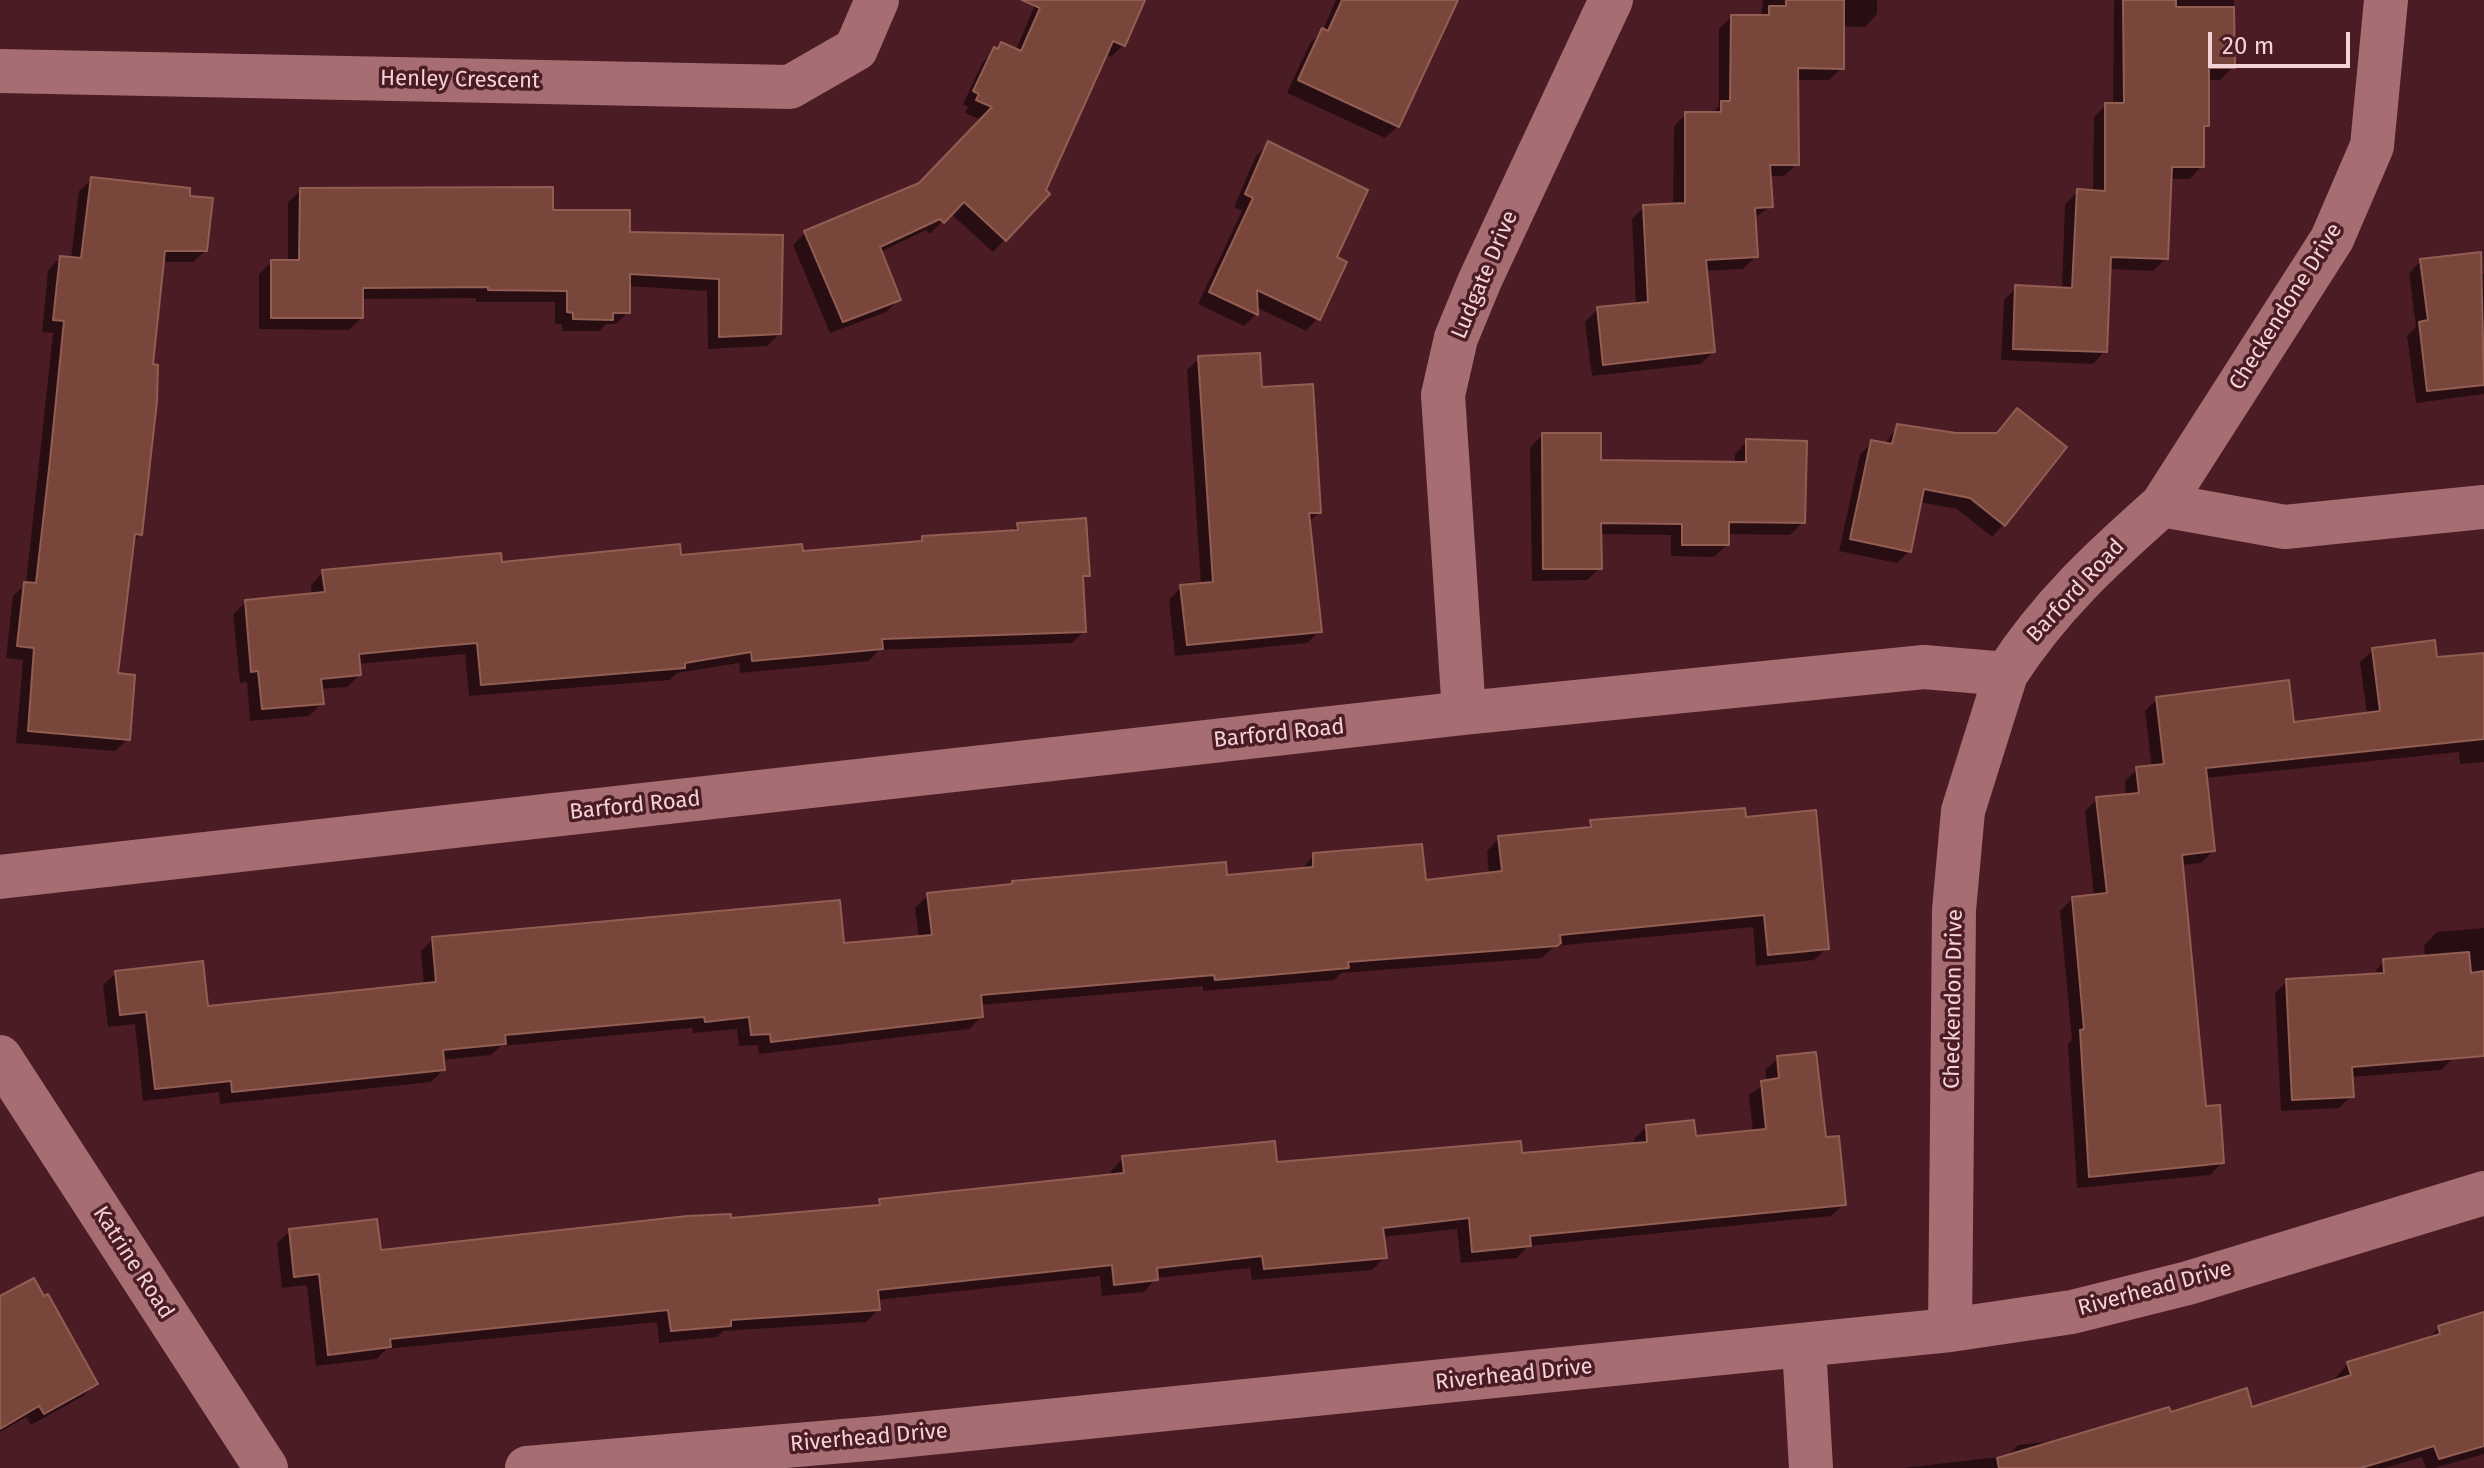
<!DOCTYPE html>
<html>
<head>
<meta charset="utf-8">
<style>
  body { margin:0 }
  #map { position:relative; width:2484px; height:1468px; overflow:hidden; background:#4c1c24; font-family:"Fira Sans",sans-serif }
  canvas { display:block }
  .scale { position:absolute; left:2208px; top:32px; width:142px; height:36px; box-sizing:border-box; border:4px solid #f3d3d6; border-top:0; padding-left:10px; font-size:24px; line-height:28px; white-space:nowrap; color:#f3d3d6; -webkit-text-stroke:6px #4c1c24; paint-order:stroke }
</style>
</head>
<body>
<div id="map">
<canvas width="2484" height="1468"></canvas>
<div class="scale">20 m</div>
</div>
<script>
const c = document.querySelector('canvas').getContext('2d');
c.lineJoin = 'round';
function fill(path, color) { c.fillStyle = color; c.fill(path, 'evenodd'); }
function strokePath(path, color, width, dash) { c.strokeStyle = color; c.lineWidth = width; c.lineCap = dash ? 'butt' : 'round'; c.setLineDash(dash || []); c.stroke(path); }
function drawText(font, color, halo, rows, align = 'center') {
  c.font = font + ' "Fira Sans",sans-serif'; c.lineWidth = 7; c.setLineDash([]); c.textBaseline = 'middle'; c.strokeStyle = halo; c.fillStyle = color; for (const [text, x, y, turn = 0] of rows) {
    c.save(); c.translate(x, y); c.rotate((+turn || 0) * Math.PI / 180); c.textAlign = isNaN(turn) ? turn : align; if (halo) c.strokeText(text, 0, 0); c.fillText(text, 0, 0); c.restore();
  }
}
const shadow = new Path2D(`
  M1037,0H1144L1123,45L1111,57L1105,54L1043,191L1047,195L993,252L950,213L930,234L926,230L880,252L899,300L886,312L830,333L793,245L805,233L919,185L982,120L965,113L968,107L963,104L983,62L1002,44L1016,50Z
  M1336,0H1456L1398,126L1385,138L1287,93L1310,43L1323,30Z
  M1763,0H1877V14L1865,27L1842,26V68L1829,80H1796L1797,164L1784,176H1769L1771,206L1753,219L1756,256L1743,269L1705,271L1713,352L1701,364L1592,376L1585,322L1598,309L1636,305L1632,219L1644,207L1673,205L1674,126L1686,114H1711L1719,106V29L1731,17H1761Z
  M2114,0H2234L2233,67L2220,80H2207L2202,166L2190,179H2169L2166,258L2153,271L2109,269L2105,351L2093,364L2001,360L2004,300L2016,288L2062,289L2065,204L2078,191L2093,192L2094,117L2106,105H2113Z
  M1269,144L1334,258L1318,318L1306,331L1256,307V314L1244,326L1198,304L1242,211L1234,207L1256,156Z
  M92,179L188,198L206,250L193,262H162L140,534L132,542L116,675L128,739L115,751L16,743L23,660L6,658L13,596L26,583L38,473L53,333L42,332L48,270L60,258L71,259L79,191Z
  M301,190L551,212L628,234L781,237L779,334L767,346L708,349L707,291L628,286V312L616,324H606L599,331H562V324H555V302H476V298L361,299V318L349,330L259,329V274L272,262H288V202Z
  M2421,261L2484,274V394L2416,403L2407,336L2416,327L2409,273Z
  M1199,358L1260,389L1319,512L1308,523L1320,631L1307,643L1175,656L1169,600L1181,587L1201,585L1187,370Z
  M2017,411L2004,524L1992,537L1957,509L1919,502L1909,551L1897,563L1839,551L1860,455L1872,442L1884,445L1898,426L1955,435H1995Z
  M1542,435L1599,462L1735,464V454L1747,441L1803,522L1790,535L1727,534V545L1714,557L1671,556V535L1599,534L1600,568L1587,580L1532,581L1530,448Z
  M1018,525L1088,575L1081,581L1084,631L1072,643L879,650L869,661L740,673L739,663L677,673L670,680L469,696L465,654L358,664L359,675L347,687L320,689L322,703L309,716L250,721L247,682L240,683L233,614L246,602L312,595L311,585L323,572L801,553L918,543L922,538L1010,533Z
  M2373,650L2435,660L2484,655V762L2460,764L2459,752L2205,778L2213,851L2201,863L2181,865L2204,1108L2222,1163L2210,1175L2077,1188L2068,1044L2072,1040L2060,911L2072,899L2094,896L2085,811L2097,799L2126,796L2125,781L2137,769L2152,768L2145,711L2157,699L2292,724L2367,715L2360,662Z
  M1744,819L1827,948L1814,960L1756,966L1753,927L1555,946L1542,958L1341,973L1334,980L1203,991V986L980,1005L981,1017L969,1029L759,1054L758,1045L739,1046L737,1029L693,1033L692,1028L501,1046L491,1055L442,1060L443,1070L431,1082L220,1104L219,1092L143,1101L135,1024L108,1027L103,985L116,973L206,1008L424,986L421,951L433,939L842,945L919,938L915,908L928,895L1012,883L1225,877L1301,870L1314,855L1424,882L1489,874L1487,851L1499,838L1583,830L1591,822Z
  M2484,928V1054L2453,1058L2441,1070L2351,1077V1096L2339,1108L2281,1111L2275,993L2287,981L2372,976L2384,960L2425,957L2424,945L2437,932Z
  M1778,1058L1825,1139L1844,1204L1831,1216L1528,1246L1517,1258L1461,1263L1457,1229L1382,1237L1385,1257L1372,1270L1252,1280L1250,1268L1156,1278L1144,1292L1102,1296L1100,1276L877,1300L878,1310L866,1322L723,1331L717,1337L659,1343L657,1322L386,1349L377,1359L316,1366L307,1285L282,1288L277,1243L290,1231L379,1252L873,1208L880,1201L1111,1176V1171L1123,1158L1275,1164L1521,1155L1635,1145L1634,1139L1646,1127L1694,1138L1753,1132L1749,1095L1767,1082L1765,1070Z
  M0,1300L95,1384L83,1396L31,1425L26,1417L0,1432Z
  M2484,1314V1454L2435,1468H2426L2422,1457L2385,1468H1903L2007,1456L2018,1445L2064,1440L2170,1415L2251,1409L2337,1382L2336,1377L2348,1364L2426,1340L2439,1328Z`);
const building = new Path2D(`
  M1022,0H1145L1125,46L1113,41L1046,190L1050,194L1006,241L964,202L944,223L940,219L880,247L901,300L843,322L804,231L919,183L992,107L976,100L979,94L973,91L994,47L998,49L1001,42L1021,51L1040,8Z
  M1342,0H1458L1399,127L1298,80L1322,28L1328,31Z
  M1786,0H1844V69L1798,68L1799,165H1770L1773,207L1755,208L1758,257L1706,260L1715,352L1603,365L1597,307L1648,302L1643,205L1685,203V112H1721V101H1730L1731,15H1769V6H1786Z
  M2123,0H2176V7H2234L2235,68H2209V126H2204V167H2172L2168,259L2111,257L2107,352L2013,349L2015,285L2072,288L2077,189L2105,191V103H2124Z
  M1268,141L1368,190L1337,257L1347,262L1320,320L1257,290L1258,315L1209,292L1253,198L1245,194Z
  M91,177L190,188V196L213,198L207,251H165L153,364L158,365L157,401L142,535L135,534L118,673L135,675L130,740L28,731L34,648L17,646L24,582L36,583L50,460L64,321L53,320L60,256L81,258Z
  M553,187V210H630V232L783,235L781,334L719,337V279L630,274V313H613V320L573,319V313L567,312V291L488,290V287L363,288V318H271V260H299L300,188Z
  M2481,252L2484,385L2427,391L2419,322L2428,320L2420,259Z
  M1260,353L1262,387L1313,384L1321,513H1309L1322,632L1187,645L1180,585L1213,582L1198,356Z
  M2017,408L2067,447L2005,526L1970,498L1924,489L1911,552L1850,539L1871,440L1892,444L1897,424L1956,433H1997Z
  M1542,433H1601V460L1746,462V439L1807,441L1805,523L1729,522V545H1682V524L1601,523L1602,569H1543Z
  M1086,518L1090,576H1083L1086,632L882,639L883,649L752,661L751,652L685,663V668L481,685L477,643L430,647L359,654L361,675L321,679L324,704L262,709L258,671L251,672L245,600L325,592L322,570L501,553L502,562L680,544L681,555L802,544L803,551L922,541V536L1018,530L1017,523Z
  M2435,640L2437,657L2484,653V739L2206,768L2215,851L2182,855L2206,1106L2220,1105L2224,1163L2089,1177L2080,1030L2084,1029L2072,897L2107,893L2096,797L2139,793L2136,767L2164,764L2156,697L2289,680L2294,722L2380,711L2372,648Z
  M1745,808L1746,817L1816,810L1829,949L1768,955L1764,915L1560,935L1561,943L1557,946L1348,962L1349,968L1215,980L1214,975L981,995L983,1017L771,1042L770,1034L751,1035L749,1017L705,1022L704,1017L505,1035L506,1044L443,1050L445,1070L232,1092L231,1081L155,1089L146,1012L120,1015L115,971L203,961L208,1006L436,982L432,937L840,900L844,943L932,935L927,893L1012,884V881L1226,862L1227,875L1313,867V853L1422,844L1426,880L1502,871L1498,836L1591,827L1590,820Z
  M2469,952L2471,973L2484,971V1056L2352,1067L2354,1097L2292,1100L2286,979L2384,973L2383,959Z
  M1816,1052L1826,1137L1839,1136L1846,1205L1530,1236L1531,1246L1472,1252L1469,1218L1383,1228L1387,1258L1264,1269L1262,1256L1157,1268L1158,1280L1114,1285L1112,1265L878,1290L880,1310L731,1320V1326L671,1331L668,1310L390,1339L391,1347L328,1355L319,1274L294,1277L289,1229L377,1219L381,1250L687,1216L731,1214V1218L880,1205L879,1199L1124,1173L1122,1156L1275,1141L1277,1162L1521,1141L1522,1153L1647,1142L1646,1125L1694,1120L1696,1136L1766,1129L1761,1081L1779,1078L1777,1056Z
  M34,1278L44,1296L48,1294L98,1384L44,1414L39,1406L0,1429V1296Z
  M2484,1312V1446L2439,1459L2434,1446L2361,1468H1999L1997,1458L2169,1407L2171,1412L2247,1388L2252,1407L2351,1375L2347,1362L2440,1334L2438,1326Z`);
const minor = new Path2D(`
  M0,71L790,87L856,49L877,0
  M2162,505L2332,239L2372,146L2386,0
  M1464,713L1443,395L1456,338L1480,280L1611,0
  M0,877L1464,713L1924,667L2006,674C2050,606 2101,559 2162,505L2285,527L2484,507
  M0,1057L266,1468
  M1950,1330L1954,910L1963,811L2006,674
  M1804,1346L1811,1468
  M527,1468L879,1438L1950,1330L2072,1312L2188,1283L2484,1193`);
const streetNames = [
  ["Henley Crescent",460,80,1],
  ["Ludgate Drive",1485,275,-67],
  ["Checkendone Drive",2286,307,-58],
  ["Barford Road",2076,591,-47],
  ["Barford Road",1279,734,-6],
  ["Barford Road",635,806,-6],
  ["Checkendon Drive",1954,999,-89],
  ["Katrine Road",133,1263,57],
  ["Riverhead Drive",2155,1289,-15],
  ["Riverhead Drive",1514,1375,-6],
  ["Riverhead Drive",869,1438,-5]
];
fill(shadow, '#0007');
fill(building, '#78463b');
strokePath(building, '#925d52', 2);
strokePath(minor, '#a66e73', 44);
drawText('22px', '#f3d3d6', '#4c1c24', streetNames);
</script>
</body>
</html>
